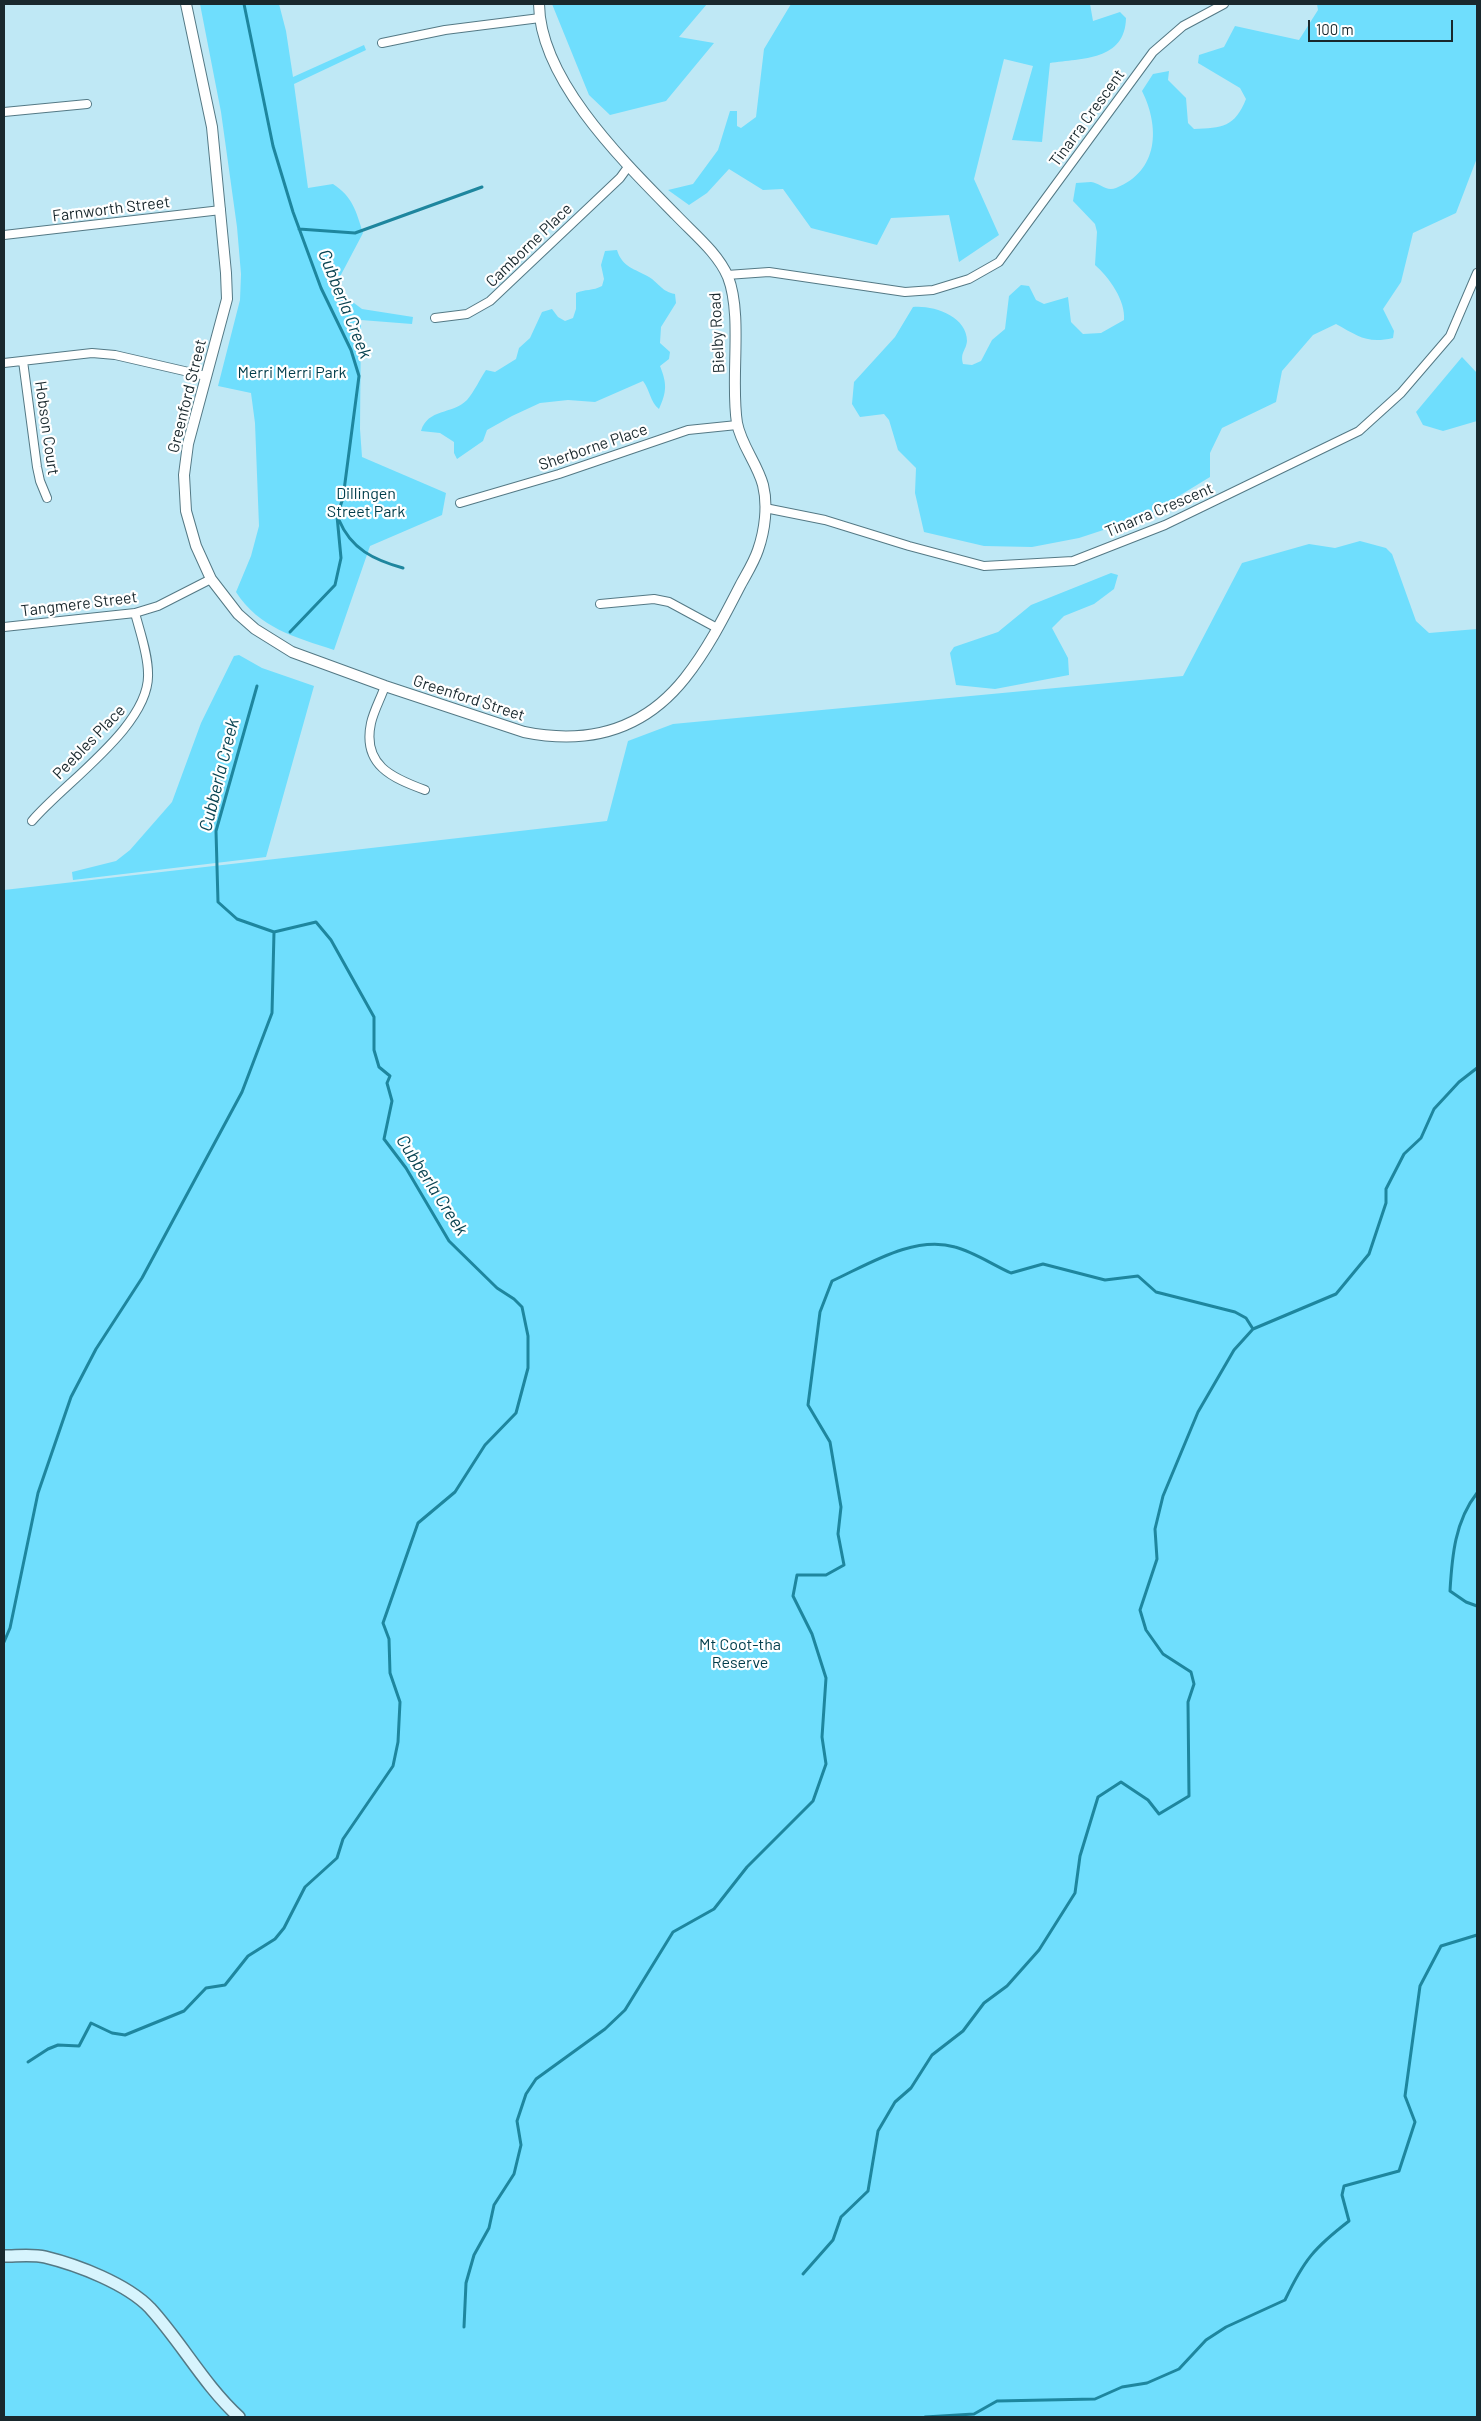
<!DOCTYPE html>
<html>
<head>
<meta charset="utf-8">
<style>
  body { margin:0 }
  #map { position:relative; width:1481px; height:2421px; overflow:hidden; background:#bfe8f5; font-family:Barlow,sans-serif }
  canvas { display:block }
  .frame { position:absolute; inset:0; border:5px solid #19282d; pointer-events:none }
  .scale { position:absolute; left:1308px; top:20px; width:145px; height:22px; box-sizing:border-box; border:2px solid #19282d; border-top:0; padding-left:6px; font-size:15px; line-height:18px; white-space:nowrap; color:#19282d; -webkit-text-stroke:4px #fff; paint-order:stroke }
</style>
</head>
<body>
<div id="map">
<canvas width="1481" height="2421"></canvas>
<div class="frame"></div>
<div class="scale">100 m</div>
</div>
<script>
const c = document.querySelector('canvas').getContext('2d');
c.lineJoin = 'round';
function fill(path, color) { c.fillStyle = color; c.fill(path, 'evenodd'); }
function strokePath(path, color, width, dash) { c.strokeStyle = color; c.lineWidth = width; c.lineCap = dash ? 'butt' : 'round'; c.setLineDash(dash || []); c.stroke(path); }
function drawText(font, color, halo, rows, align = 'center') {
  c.font = font + ' Barlow,sans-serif'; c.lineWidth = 4.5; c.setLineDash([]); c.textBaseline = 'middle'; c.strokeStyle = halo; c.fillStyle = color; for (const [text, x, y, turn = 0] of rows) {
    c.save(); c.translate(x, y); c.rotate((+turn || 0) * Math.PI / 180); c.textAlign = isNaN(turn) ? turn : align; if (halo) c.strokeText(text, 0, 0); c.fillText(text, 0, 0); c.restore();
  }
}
const green = new Path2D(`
  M200,4H279L286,31L293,77L364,45L366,50L294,84L308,188L333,184C353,197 356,211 363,233L334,288L362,309L413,317L412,324L361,320L360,429L362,457L446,493L442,515L370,546L334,650C295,637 259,628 236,592L251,556L259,526L255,423L251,393L218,386L240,300L241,274L237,227L221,112Z
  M552,4H707L679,37L714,43L666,101L610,115L589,95Z
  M791,4H1090L1093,21L1120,12L1126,18C1125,61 1082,58 1050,63L1042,142L1012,140L1033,66L1004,59L974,179L999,235L959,262L949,215L891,218L877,245L811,228L783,189L763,190L729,169L707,193L689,205L668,190L693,184L718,150L730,111H737V126L741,128L756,117L764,49Z
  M1317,4H1477V158L1456,213L1413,233L1401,282L1383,309L1394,331L1393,338C1367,344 1358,336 1336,324L1313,335L1282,371L1276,402L1222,428L1210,453V477L1146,516L1079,538L1032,547L984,546L924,532L915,493L916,468L898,450L889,420L884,414L860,417L852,404L854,382L895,337L913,307C933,305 967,316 967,341C966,351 960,352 963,364L972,365L981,361L992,340L1005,329L1009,296L1021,285L1029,286L1036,300L1044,304L1068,297L1071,322L1083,334L1101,333L1124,320C1126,301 1109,277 1095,265L1097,232L1095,224L1073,201L1076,183C1081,183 1086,182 1091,182C1100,183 1106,192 1116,188C1159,171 1160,127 1142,91L1153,74L1169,71L1168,80L1186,98L1188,123L1194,129C1222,128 1235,127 1246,99L1240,88L1198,63L1199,55L1224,47L1235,26L1299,40L1318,10Z
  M617,250C622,267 635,269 649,277C660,284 661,291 675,294L676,303L661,327L660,343L670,352L669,359L660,366C667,384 667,391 659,409C650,402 650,390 643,381L595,402L568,400L540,403L512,416L487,430L483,441L457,459L454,453V442L440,433L421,431C428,408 452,415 467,400C474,392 480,379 486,370L495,372L516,359L519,348L530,338L542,312L552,309L558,317L565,321L573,318L576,309V293C585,289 593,291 602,286L604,279L601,265L605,251Z
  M1462,357L1477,373V421L1443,431L1423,425L1416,412Z
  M1360,541L1386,548L1392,554L1416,621L1429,633L1477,629V2417H4V890L607,821L628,741L673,724L1183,676L1242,563L1309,544L1335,548Z
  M1111,573L1118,575L1114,589L1094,604L1064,616L1052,628L1068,658L1069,675L995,689L956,685L950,653L954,647L998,632L1031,605Z
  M239,655L262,668L314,686L266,857L73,880L72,872L116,861L130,850L172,802L201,723L234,656Z`);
const stream = new Path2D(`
  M244,4L273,146L293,212L321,288L351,350L359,376L343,498L337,516L341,558L335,585L290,632
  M299,229L355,233L482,187
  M339,520C351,549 374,560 403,568
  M1477,1493C1455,1521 1452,1556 1450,1591L1466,1602L1477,1606
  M4,1642L10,1628L38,1493L71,1397L96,1349L142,1278L242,1092L272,1013L274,932
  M28,2062L48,2049L58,2045L79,2046L91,2023L112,2033L125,2035L184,2011L206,1988L225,1985L248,1956L275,1939L284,1928L305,1887L337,1858L343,1839L393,1766L398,1742L400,1702L390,1673L389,1639L383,1623L418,1523L455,1492L485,1445L516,1413L528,1368V1336L522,1307L514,1299L497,1288L449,1241L406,1168L384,1139L392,1101L387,1083L390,1076L379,1067L374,1050V1017L331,940L316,922L274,932L237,919L218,902L216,831L257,686
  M803,2274L833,2240L841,2217L868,2191L878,2131L895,2102L911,2088L932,2055L963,2031L984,2003L1007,1986L1039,1950L1075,1893L1080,1856L1098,1797L1121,1782L1148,1800L1159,1814L1189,1796L1188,1702L1194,1684L1191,1672L1163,1654L1146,1630L1140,1610L1157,1559L1155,1529L1163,1496L1198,1412L1234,1350L1253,1329L1336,1294L1369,1254L1386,1203V1189L1404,1154L1421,1138L1434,1109L1459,1082L1477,1068
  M464,2327L466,2283L474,2255L489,2228L494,2205L514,2174L521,2145L517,2121L526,2094L536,2079L605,2029L625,2010L673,1932L714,1909L747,1867L813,1801L826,1764L822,1737L826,1678L812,1634L793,1596L797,1575H826L844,1565L838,1534L841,1507L830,1442L808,1405L820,1312L832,1281C869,1264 914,1235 955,1247C974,1252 993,1265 1011,1273L1043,1264L1105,1280L1138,1276L1156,1292L1235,1312L1246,1318L1253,1329
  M925,2417L974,2414L997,2401L1095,2399L1122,2387L1147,2383L1179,2369L1206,2340L1226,2327L1285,2300C1304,2260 1314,2248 1349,2221L1342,2195L1344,2186L1399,2171L1415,2122L1405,2096L1420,1986L1441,1946L1477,1935`);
const minor = new Path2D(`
  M382,43L445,30L540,18
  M4,112L87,104
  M4,235L221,210
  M727,275L769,272L905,292L933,290L969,279L999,262L1153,52L1183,26L1224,4
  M435,318L467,314L490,301L620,178L628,167
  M23,361L37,467L40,481L47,498
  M4,363L92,353L115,355L206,376
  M460,503L559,474L688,430L737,425
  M765,508L825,520L909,546L984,566L1073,561L1165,525L1359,431L1401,393L1450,336L1477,273
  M600,604L654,599L669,602L717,628
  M4,627L135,613L158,606L211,579
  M385,686C381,698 374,710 371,723C362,765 392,778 425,790
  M32,821C64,783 151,725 148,673C148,654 140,632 135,613`);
const tertiary = new Path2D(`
  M186,4L212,127L226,273L227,299L188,444L184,475L186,511L196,546L211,579L238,614L255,629L292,652L385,686L524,732C588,745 643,731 685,678C708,649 724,617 741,584C747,573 754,562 758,550C765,530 768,505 763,485C757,463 741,445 737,423C730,380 743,316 728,277C718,253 693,233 676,215C625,163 540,81 539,4`);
const secondary = new Path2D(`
  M4,2256C17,2256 33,2254 45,2257C78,2265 127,2284 150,2308C182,2343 204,2385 239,2417`);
const streetNames = [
  ["Tinarra Crescent",1087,118,-54],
  ["Farnworth Street",111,209,-7],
  ["Camborne Place",529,245,-44],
  ["Bielby Road",717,333,-93],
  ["Greenford Street",187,396,-76],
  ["Hobson Court",47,428,82],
  ["Sherborne Place",593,447,-19],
  ["Tinarra Crescent",1159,510,-23],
  ["Tangmere Street",79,604,-7],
  ["Greenford Street",469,698,18],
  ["Peebles Place",89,742,-46]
];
const parkNames = [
  ["Merri Merri Park",292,373],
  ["Dillingen",366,494],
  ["Street Park",366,512],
  ["Mt Coot-tha",740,1645],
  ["Reserve",740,1663]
];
const waterNames = [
  ["Cubberla Creek",345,304,68],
  ["Cubberla Creek",219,775,-76],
  ["Cubberla Creek",432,1185,57]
];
fill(green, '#6fdefd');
strokePath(stream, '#1e869e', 3);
strokePath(minor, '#547985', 10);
strokePath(tertiary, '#547985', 12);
strokePath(secondary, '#547985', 14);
strokePath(minor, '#fff', 8);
strokePath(tertiary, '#fff', 10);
strokePath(secondary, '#d7f4fd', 11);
drawText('16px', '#19282d', '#fff', streetNames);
drawText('16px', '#003d4b', '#fff', parkNames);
drawText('italic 18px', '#0a4452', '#fff', waterNames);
</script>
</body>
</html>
